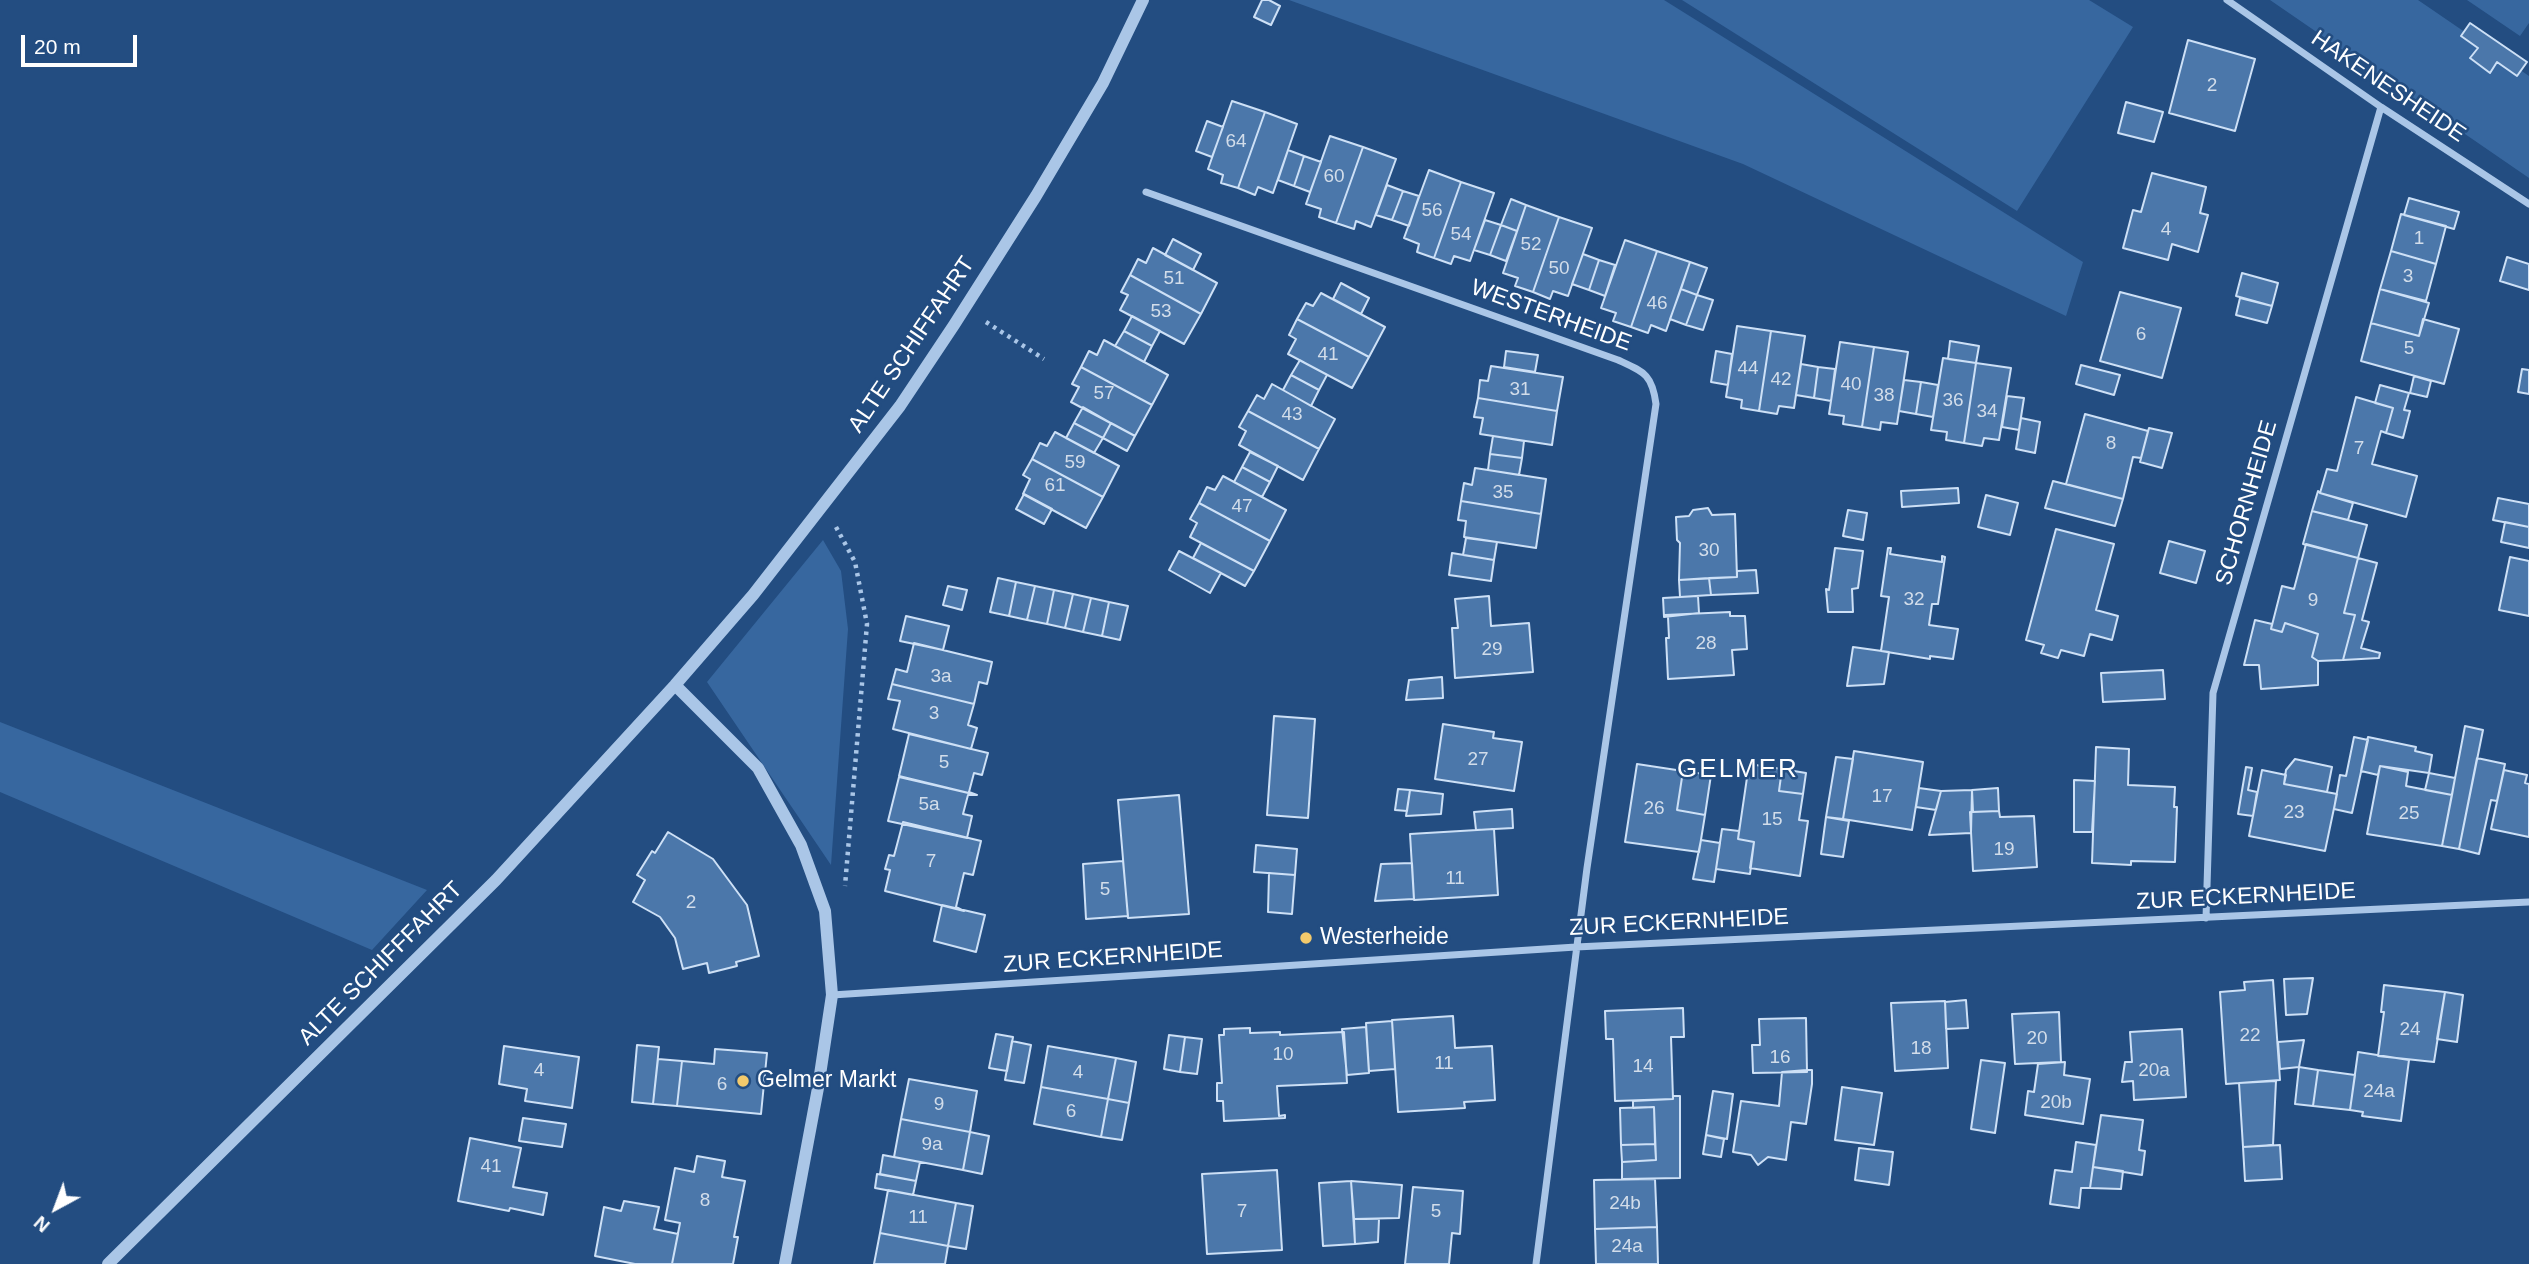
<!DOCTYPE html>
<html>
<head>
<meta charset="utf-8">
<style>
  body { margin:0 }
  #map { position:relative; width:2529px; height:1264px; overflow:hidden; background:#234d81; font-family:Helvetica,sans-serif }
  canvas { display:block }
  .north { position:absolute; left:21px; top:1173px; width:70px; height:70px; -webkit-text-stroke:5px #234d81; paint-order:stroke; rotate:221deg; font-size:19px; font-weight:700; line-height:28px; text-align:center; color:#fff }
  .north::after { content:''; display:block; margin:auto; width:24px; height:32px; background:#fff; clip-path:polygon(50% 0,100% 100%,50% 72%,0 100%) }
  .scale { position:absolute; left:21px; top:35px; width:116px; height:32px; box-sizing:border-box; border:4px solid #fff; border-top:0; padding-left:9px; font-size:21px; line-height:24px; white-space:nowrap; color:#fff; -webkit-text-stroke:5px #234d81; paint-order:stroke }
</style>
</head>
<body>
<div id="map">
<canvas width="2529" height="1264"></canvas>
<div class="north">N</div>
<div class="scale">20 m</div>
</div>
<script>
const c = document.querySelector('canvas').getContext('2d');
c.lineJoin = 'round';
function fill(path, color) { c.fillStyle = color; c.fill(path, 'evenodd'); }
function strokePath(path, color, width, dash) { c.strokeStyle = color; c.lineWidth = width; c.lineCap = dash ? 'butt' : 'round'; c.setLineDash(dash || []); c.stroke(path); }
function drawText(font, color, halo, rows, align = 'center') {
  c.font = font + ' Helvetica,sans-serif'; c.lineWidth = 5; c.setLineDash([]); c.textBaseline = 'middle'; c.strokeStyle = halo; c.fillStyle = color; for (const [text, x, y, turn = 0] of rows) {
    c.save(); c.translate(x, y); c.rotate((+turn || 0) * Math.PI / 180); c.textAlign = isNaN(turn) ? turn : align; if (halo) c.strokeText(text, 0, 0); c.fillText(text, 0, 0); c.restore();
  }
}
const green = new Path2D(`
  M1289,0H1664L2083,262L2066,316L1743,164Z
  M1682,0H2089L2133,27L2017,211Z
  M2270,0H2418L2529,76V178Z
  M2467,0H2529V23L2520,36Z
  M823,540L841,571L848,629L831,865L707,682Z
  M0,722L427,890L372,950L0,792Z`);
const building = new Path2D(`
  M1262,0H1269L1280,6L1271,25L1254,17Z
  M2470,23L2527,62L2517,76L2497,62L2490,73L2470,58L2478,48L2461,36Z
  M2188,40L2255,59L2235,131L2169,113Z
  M1232,101L1265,112L1238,188L1221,183L1223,175L1208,169Z
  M2126,102L2163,112L2154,142L2118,133Z
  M1265,112L1297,124L1273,193L1258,187L1255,195L1238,188Z
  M1207,121L1223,127L1212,157L1196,151Z
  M1330,136L1363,147L1336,223L1319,217L1321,209L1306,204Z
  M1363,147L1396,159L1371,227L1356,221L1354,229L1336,223Z
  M1288,150L1304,156L1294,186L1278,180Z
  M1304,156L1321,162L1310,192L1294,186Z
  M1429,170L1461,182L1434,258L1417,252L1419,244L1404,238Z
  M2152,173L2206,187L2200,213L2208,215L2198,252L2172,244L2168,260L2123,248L2133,210L2141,212Z
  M1461,182L1494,193L1470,261L1454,256L1451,264L1434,258Z
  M1387,185L1403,191L1392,220L1376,215Z
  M1403,191L1419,196L1409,226L1392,220Z
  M2409,198L2459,212L2454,229L2404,215Z
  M1511,199L1526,205L1517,231L1501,225Z
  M1526,205L1559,217L1533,292L1515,286L1518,278L1503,273Z
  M2401,214L2446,226L2436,264L2391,251Z
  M1559,217L1592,228L1568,296L1553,291L1550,299L1533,292Z
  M1485,220L1501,225L1490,255L1474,250Z
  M1501,225L1517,231L1506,261L1490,255Z
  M1173,239L1201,254L1193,270L1165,255Z
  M1625,240L1657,251L1631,327L1613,321L1616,313L1601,308Z
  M1153,248L1217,283L1201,314L1130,275L1138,259L1146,263Z
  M1657,251L1690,262L1666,331L1651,325L1648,333L1631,327Z
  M2391,251L2436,264L2426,301L2380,289Z
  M1583,254L1599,260L1589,290L1572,284Z
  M2507,257L2529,264V290L2500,281Z
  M1599,260L1615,265L1605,296L1589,290Z
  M1690,262L1707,268L1697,295L1681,289Z
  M2242,273L2278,283L2272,306L2236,296Z
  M1130,275L1201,314L1184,344L1120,310L1128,295L1121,292Z
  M1341,283L1369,298L1361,314L1333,299Z
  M1681,289L1697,295L1686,325L1670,319Z
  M2380,289L2429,303L2419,336L2371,323Z
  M2120,292L2181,308L2162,378L2100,361Z
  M1321,293L1385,327L1369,357L1297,319L1306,303L1313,306Z
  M1697,295L1713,300L1703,330L1686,325Z
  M2240,298L2272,306L2267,323L2236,315Z
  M1132,316L1160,331L1152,346L1124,331Z
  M1297,319L1369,357L1352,388L1288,354L1296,339L1289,335Z
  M2423,319L2459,329L2444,384L2361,361L2371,323L2419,336Z
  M1737,326L1771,331L1759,411L1741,408L1742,400L1726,397Z
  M1124,331L1152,346L1144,362L1115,346Z
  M1771,331L1805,336L1794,408L1779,406L1777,414L1759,411Z
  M1104,340L1168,375L1152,405L1081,367L1089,351L1097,355Z
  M1950,341L1979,346L1976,363L1948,359Z
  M1840,342L1874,347L1862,427L1843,424L1844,416L1829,414Z
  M1874,347L1908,352L1897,424L1881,422L1880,430L1862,427Z
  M1506,351L1538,355L1535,372L1504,367Z
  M1716,351L1732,354L1728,385L1711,382Z
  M1943,358L1976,363L1964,443L1946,440L1947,432L1931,430Z
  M1300,360L1327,375L1319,390L1291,375Z
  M1976,363L2011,368L1999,440L1984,438L1982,446L1964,443Z
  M1801,364L1818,367L1814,398L1796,395Z
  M2081,365L2120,375L2114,395L2076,384Z
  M1491,366L1563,377L1557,411L1478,398L1480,380L1488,381Z
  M1081,367L1152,405L1135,436L1071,402L1079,387L1072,384Z
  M1818,367L1835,369L1831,401L1814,398Z
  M2522,369L2529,370V394L2518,392Z
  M1291,375L1319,390L1311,406L1283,390Z
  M2414,376L2431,381L2427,397L2410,393Z
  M1904,380L1921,382L1916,414L1899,411Z
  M1921,382L1938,385L1933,417L1916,414Z
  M1272,384L1335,419L1319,449L1248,411L1257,395L1264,399Z
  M2380,385L2409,393L2404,410L2410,411L2403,438L2386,433L2393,408L2375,403Z
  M2007,396L2024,398L2019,430L2002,427Z
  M2356,397L2393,408L2386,433L2381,431L2372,464L2417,476L2406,517L2320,493L2327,469L2337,471Z
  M1478,398L1557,411L1552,445L1480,434L1483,418L1474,417Z
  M1083,407L1111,423L1103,438L1074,423Z
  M1248,411L1319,449L1303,480L1239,445L1246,431L1239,427Z
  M2085,414L2148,431L2141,458L2133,457L2123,499L2066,484Z
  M2021,418L2040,422L2035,453L2016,449Z
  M1074,423L1103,438L1094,453L1066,438Z
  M1111,423L1135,436L1127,451L1103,438Z
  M2149,428L2172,433L2162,468L2140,462Z
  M1055,432L1119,466L1103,497L1032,459L1040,443L1047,446Z
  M1493,436L1524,441L1522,458L1490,454Z
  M1250,452L1278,466L1270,482L1242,467Z
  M1490,454L1522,458L1519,475L1488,470Z
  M1032,459L1103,497L1086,528L1023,494L1030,479L1023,475Z
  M1242,467L1270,482L1262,497L1234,482Z
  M1475,468L1546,479L1541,514L1461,501L1464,483L1472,485Z
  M1223,476L1286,510L1270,541L1199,503L1207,487L1215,490Z
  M2053,481L2123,499L2115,526L2045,508Z
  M1958,488L1959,503L1902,507L1901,491Z
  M2318,491L2320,493L2353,503L2348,520L2312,511Z
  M1024,494L1052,509L1044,524L1016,509Z
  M1986,495L2018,503L2010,535L1978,527Z
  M2498,498L2529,504V527L2493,520Z
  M1461,501L1541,514L1536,548L1464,537L1466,521L1458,520Z
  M1199,503L1270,541L1254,571L1190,537L1197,523L1190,519Z
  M1708,508L1712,515L1735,514L1737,577L1679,580L1680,543L1677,540L1676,517L1689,516L1693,510Z
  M1848,510L1867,513L1863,540L1843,536Z
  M2312,511L2367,525L2358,558L2303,544Z
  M2505,522L2529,527V548L2501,542Z
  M2056,529L2114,544L2096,610L2118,616L2112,640L2090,634L2084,656L2061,650L2058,658L2041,653L2044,645L2026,640Z
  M1466,538L1497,542L1494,560L1463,555Z
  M2169,541L2205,551L2196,583L2160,573Z
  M1201,543L1254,571L1245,586L1193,558Z
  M2306,544L2358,558L2344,613L2355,615L2343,660L2318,661L2312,657L2318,634L2285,623L2282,632L2271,629L2282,586L2294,589Z
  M1835,548L1863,551L1858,588L1852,589L1853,612H1828L1826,589L1829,590Z
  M1888,548H1891L1890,554L1942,562V556L1945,557L1938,604H1932L1929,625L1958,629L1953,659L1930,656V659L1881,651L1889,597L1881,596Z
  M1179,551L1221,573L1210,593L1169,570Z
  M1452,553L1494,560L1491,581L1449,575Z
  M2510,557L2529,561V616L2499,610Z
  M2358,558L2377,563L2362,620L2369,622L2361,648L2380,653L2379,658L2343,660L2355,615L2344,613Z
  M1756,570L1758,593L1711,595L1709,578L1737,577V571Z
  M998,578L1016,582L1009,616L990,612Z
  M1709,578L1711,595L1680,597L1679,580Z
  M1016,582L1035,586L1027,620L1009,616Z
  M948,586L967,590L962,610L943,605Z
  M1035,586L1054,590L1047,624L1027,620Z
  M1054,590L1073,594L1065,628L1047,624Z
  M1073,594L1091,598L1083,632L1065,628Z
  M1489,596L1491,626L1529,623L1533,672L1455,678L1452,628H1458L1455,599Z
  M1698,596L1699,613L1664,617L1663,598Z
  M1091,598L1109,602L1102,636L1083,632Z
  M1109,602L1128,606L1120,640L1102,636Z
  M1730,612V616H1745L1747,649L1732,650L1734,675L1668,679L1666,638H1669L1668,617L1665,615Z
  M906,616L949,626L943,650L900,641Z
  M2255,620L2272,624L2271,629L2282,632L2285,623L2318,634L2312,657L2318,661V685L2261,689L2259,665H2244Z
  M914,643L992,662L987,684L979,682L974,704L892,684L896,669L907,672Z
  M1853,647L1889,652L1884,684L1847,686Z
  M2163,670L2165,699L2103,702L2101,673Z
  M1442,677L1443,698L1406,700L1409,680Z
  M892,684L974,704L968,725L977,728L971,749L893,729L900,701L888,699Z
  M1274,716L1315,719L1308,818L1267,815Z
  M1443,724L1494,732L1493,738L1522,742L1514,791L1435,779Z
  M2465,726L2483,730L2459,849L2442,846Z
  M909,734L988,753L982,775L974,773L969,792L977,795L899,776Z
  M2354,737L2368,740L2352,813L2334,809L2340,775L2346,776Z
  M2368,737L2416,747L2415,751L2432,755L2429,773L2380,766L2378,775L2361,771Z
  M2096,747L2129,749L2128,785L2175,787L2174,807H2177L2175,862L2131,861V865L2092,863Z
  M1854,751L1923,762L1912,830L1843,819Z
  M1836,757L1853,759L1843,819L1826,817Z
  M2477,758L2505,764L2497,801L2491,800L2479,854L2459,849Z
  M2295,759L2332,767L2327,792L2284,784L2286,770Z
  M1637,764L1683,771L1677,810L1705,815L1699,852L1625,842Z
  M1749,764L1782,769L1779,791L1803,794L1799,820L1808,821L1800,876L1750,868L1754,842L1738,839Z
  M2380,766L2408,772L2406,786L2452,795L2442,846L2367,834Z
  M2246,767L2252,768L2248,790L2257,792L2253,816L2238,814Z
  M1782,769L1806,773L1803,794L1779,791Z
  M2262,770L2286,775L2284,784L2337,794L2325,851L2249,836Z
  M2504,770L2527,775L2525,783L2529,784V837L2491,829Z
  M1683,771L1711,775L1705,815L1677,810Z
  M2429,773L2455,778L2452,795L2425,790Z
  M899,777L977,795H968L963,814L972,816L967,838L888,821Z
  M2074,780L2095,781L2092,832H2074Z
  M1919,788L1941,791L1936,810L1916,807Z
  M1998,788L1999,811L1973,812L1972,790Z
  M1398,789L1410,790L1407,811L1395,810Z
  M1410,790L1443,794L1441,814L1406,816Z
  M1972,790L1971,833L1929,835L1941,791Z
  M1179,795L1189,914L1128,918L1118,800Z
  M1512,809L1513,828L1476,830L1474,812Z
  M1999,811L2000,817L2034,816L2037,867L1973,871L1970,812Z
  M1826,817L1849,821L1843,857L1821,854Z
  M903,822L981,841L973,875L964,873L956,907L964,911L885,891L890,870L885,869L889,855L894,856Z
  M1494,829L1498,895L1414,900L1410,834Z
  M1722,829L1739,831L1738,839L1754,842L1750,874L1716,869Z
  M668,832L713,859L747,905L759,956L736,962L737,966L709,973L707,963L683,969L675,938L660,917L633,902L645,880L637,875L652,851L655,853Z
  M1701,840L1720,843L1714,882L1693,879Z
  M1256,845L1297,849L1295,875L1254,872Z
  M1123,861L1128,916L1086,919L1083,864Z
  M1412,863L1414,899L1375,901L1381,864Z
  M1269,873L1295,875L1292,914L1268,912Z
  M942,905L985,915L976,952L934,941Z
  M2313,978L2307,1014L2286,1015L2284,979Z
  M2273,980L2280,1080L2226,1084L2220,992L2245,990L2244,982Z
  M2384,985L2445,992L2434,1062L2378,1056L2384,1012H2381Z
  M2445,992L2463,995L2457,1042L2437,1039Z
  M1966,1000L1968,1028L1946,1029L1945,1002Z
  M1945,1001L1948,1068L1895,1071L1891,1003Z
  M1683,1008L1684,1037H1671L1673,1099L1615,1101L1613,1039H1606L1605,1011Z
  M2059,1012L2061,1062L2015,1064L2012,1014Z
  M1453,1016L1455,1048L1492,1046L1495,1100L1464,1102L1465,1108L1398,1112L1392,1020Z
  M1806,1018L1807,1072L1753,1073L1752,1045H1760L1759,1019Z
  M1392,1021L1395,1069L1369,1071L1366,1023Z
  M1366,1027L1369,1073L1347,1075L1342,1029Z
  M1250,1028V1033L1280,1032V1035L1344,1032L1347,1083L1277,1086L1279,1116L1285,1115V1118L1224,1121L1223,1101H1217V1083H1222L1219,1035H1224V1029Z
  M2182,1029L2186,1097L2134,1100L2133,1081L2122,1082L2125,1062H2132L2130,1032Z
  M996,1034L1013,1037L1007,1071L989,1068Z
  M1169,1035L1185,1037L1180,1072L1164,1069Z
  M1185,1037L1202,1039L1197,1074L1180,1072Z
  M2304,1040L2299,1067L2280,1069L2278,1042Z
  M1012,1041L1031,1045L1024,1083L1005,1080Z
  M637,1045L659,1047L653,1104L632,1102Z
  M504,1046L579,1057L572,1108L525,1101L527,1089L499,1084Z
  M1048,1046L1116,1058L1108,1099L1041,1087Z
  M715,1049L767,1053L761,1114L677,1106L682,1061L714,1064Z
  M2358,1052L2409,1060L2401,1121L2362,1116L2363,1112L2350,1110Z
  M1116,1058L1136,1062L1129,1103L1108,1099Z
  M658,1059L682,1061L677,1106L653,1104Z
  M1981,1060L2005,1063L1995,1133L1971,1129Z
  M2065,1062L2064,1075L2090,1079L2083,1124L2025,1115L2028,1091L2034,1092L2038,1064Z
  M2299,1067L2318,1070L2313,1106L2295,1104Z
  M1807,1070H1812V1084L1806,1124L1791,1122L1786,1160L1768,1157L1758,1165L1751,1155L1733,1152L1741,1101L1779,1106L1782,1072Z
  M2318,1070L2355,1075L2350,1110L2313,1106Z
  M909,1079L977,1091L970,1132L901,1119Z
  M2276,1081L2273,1145L2243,1147L2239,1083Z
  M1041,1087L1108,1099L1101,1137L1034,1124Z
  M1842,1087L1882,1093L1874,1145L1835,1140Z
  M1713,1091L1733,1094L1727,1139L1706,1135Z
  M1673,1096H1680V1178L1622,1179V1162L1656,1160L1654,1107L1633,1108V1101L1673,1099Z
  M1108,1099L1129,1103L1122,1140L1101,1137Z
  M1654,1107L1655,1144L1621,1145L1620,1108Z
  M2101,1115L2143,1120L2139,1150L2145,1151L2142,1175L2093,1167Z
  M523,1118L566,1124L562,1147L519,1141Z
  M901,1119L970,1132L963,1170L894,1157Z
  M970,1132L989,1136L982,1174L963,1170Z
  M1706,1135L1724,1139L1721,1157L1703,1154Z
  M470,1138L521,1148L513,1187L547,1193L543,1215L510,1208L509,1211L458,1201Z
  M2076,1142L2096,1145L2090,1188H2081L2079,1208L2050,1204L2055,1170L2072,1172Z
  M1655,1144L1656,1160L1622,1162L1621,1145Z
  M2280,1145L2282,1179L2245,1181L2243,1147Z
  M1859,1148L1893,1152L1889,1185L1855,1180Z
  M883,1155L920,1162L916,1181L880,1174Z
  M697,1156L725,1161L722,1177L745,1181L734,1237H738L733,1264H672L680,1223L665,1220L675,1168L694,1172Z
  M2093,1167L2123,1171L2121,1189L2090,1188Z
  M1277,1170L1282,1250L1207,1254L1202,1174Z
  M877,1174L916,1181L913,1195L875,1188Z
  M1655,1179L1657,1227L1595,1229L1594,1180Z
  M1351,1181L1402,1185L1399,1218L1354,1219Z
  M1351,1181L1355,1244L1323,1246L1319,1183Z
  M1413,1187L1463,1191L1460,1234L1452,1233L1449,1264H1405Z
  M888,1190L956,1203L948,1246L880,1233Z
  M624,1201L659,1207L654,1229L678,1234L672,1264H635L595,1256L604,1207L621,1211Z
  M956,1203L973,1206L966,1249L948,1246Z
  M1354,1219H1379L1378,1242L1355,1244Z
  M1657,1227L1658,1264H1596L1595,1229Z
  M880,1233L948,1246L945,1264H874Z`);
const path = new Path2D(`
  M986,322L1044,359
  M836,527L855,562L867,624L845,886`);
const minor = new Path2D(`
  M2227,0L2381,107L2529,204
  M1146,192L1618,360C1644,372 1652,374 1656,404L1587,868L1536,1264
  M2206,918L2213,693L2381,107
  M832,995L1576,947L2529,902`);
const tertiary = new Path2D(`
  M675,685L758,768L801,845L825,911L832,995L818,1088L785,1264
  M108,1264L496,880L675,685L753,595L900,406L954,325L1036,196L1103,83L1143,0`);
const markers = [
  [1306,938,7,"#f3ca6c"],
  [743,1081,7,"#f3ca6c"]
];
const numberNames = [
  ["2",2212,86],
  ["64",1236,142],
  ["60",1334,177],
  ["56",1432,211],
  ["4",2166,230],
  ["54",1461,235],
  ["1",2419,239],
  ["52",1531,245],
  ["50",1559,269],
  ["3",2408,277],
  ["51",1174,279],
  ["46",1657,304],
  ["53",1161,312],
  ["6",2141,335],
  ["5",2409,349],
  ["41",1328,355],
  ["44",1748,369],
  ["42",1781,380],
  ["40",1851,385],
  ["31",1520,390],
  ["57",1104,394],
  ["38",1884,396],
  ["36",1953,401],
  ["34",1987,412],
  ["43",1292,415],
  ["8",2111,444],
  ["7",2359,449],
  ["59",1075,463],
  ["61",1055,486],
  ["35",1503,493],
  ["47",1242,507],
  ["30",1709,551],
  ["32",1914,600],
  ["9",2313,601],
  ["28",1706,644],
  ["29",1492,650],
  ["3a",941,677],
  ["3",934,714],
  ["27",1478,760],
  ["5",944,763],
  ["17",1882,797],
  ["5a",929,805],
  ["26",1654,809],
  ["23",2294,813],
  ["25",2409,814],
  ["15",1772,820],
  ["19",2004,850],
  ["7",931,862],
  ["11",1455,879],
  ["5",1105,890],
  ["2",691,903],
  ["24",2410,1030],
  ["22",2250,1036],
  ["20",2037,1039],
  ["18",1921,1049],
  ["10",1283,1055],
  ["16",1780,1058],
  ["11",1444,1064],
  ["14",1643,1067],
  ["4",539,1071],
  ["20a",2154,1071],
  ["4",1078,1073],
  ["6",722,1085],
  ["24a",2379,1092],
  ["20b",2056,1103],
  ["9",939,1105],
  ["6",1071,1112],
  ["9a",932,1145],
  ["41",491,1167],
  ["8",705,1201],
  ["24b",1625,1204],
  ["7",1242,1212],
  ["5",1436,1212],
  ["11",918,1218],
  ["24a",1627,1247]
];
const streetNames = [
  ["HAKENESHEIDE",2388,87,34],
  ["WESTERHEIDE",1551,316,20],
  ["ALTE SCHIFFAHRT",912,345,-56],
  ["SCHORNHEIDE",2247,503,-74],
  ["ZUR ECKERNHEIDE",2246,897,-3],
  ["ZUR ECKERNHEIDE",1679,923,-3],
  ["ZUR ECKERNHEIDE",1113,958,-4],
  ["ALTE SCHIFFFAHRT",381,964,-45]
];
const poiNames = [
  ["Westerheide",1320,938],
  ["Gelmer Markt",757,1081]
];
const quarterNames = [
  ["GELMER",1738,770]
];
fill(green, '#37679f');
fill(building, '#4b77aa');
strokePath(building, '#cde0f6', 2);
strokePath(path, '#aac6e7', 4.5, [3.5, 5]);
strokePath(minor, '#aac6e7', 7);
strokePath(tertiary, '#aac6e7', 12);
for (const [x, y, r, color] of markers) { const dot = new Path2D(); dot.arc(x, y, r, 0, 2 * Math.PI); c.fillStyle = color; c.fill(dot); strokePath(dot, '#234d81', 2.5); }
drawText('19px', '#d2ddea', null, numberNames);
drawText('23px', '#fff', '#234d81', streetNames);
drawText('23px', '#fff', '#234d81', poiNames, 'left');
c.letterSpacing = '2px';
drawText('26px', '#fff', '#234d81', quarterNames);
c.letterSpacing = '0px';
</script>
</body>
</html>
